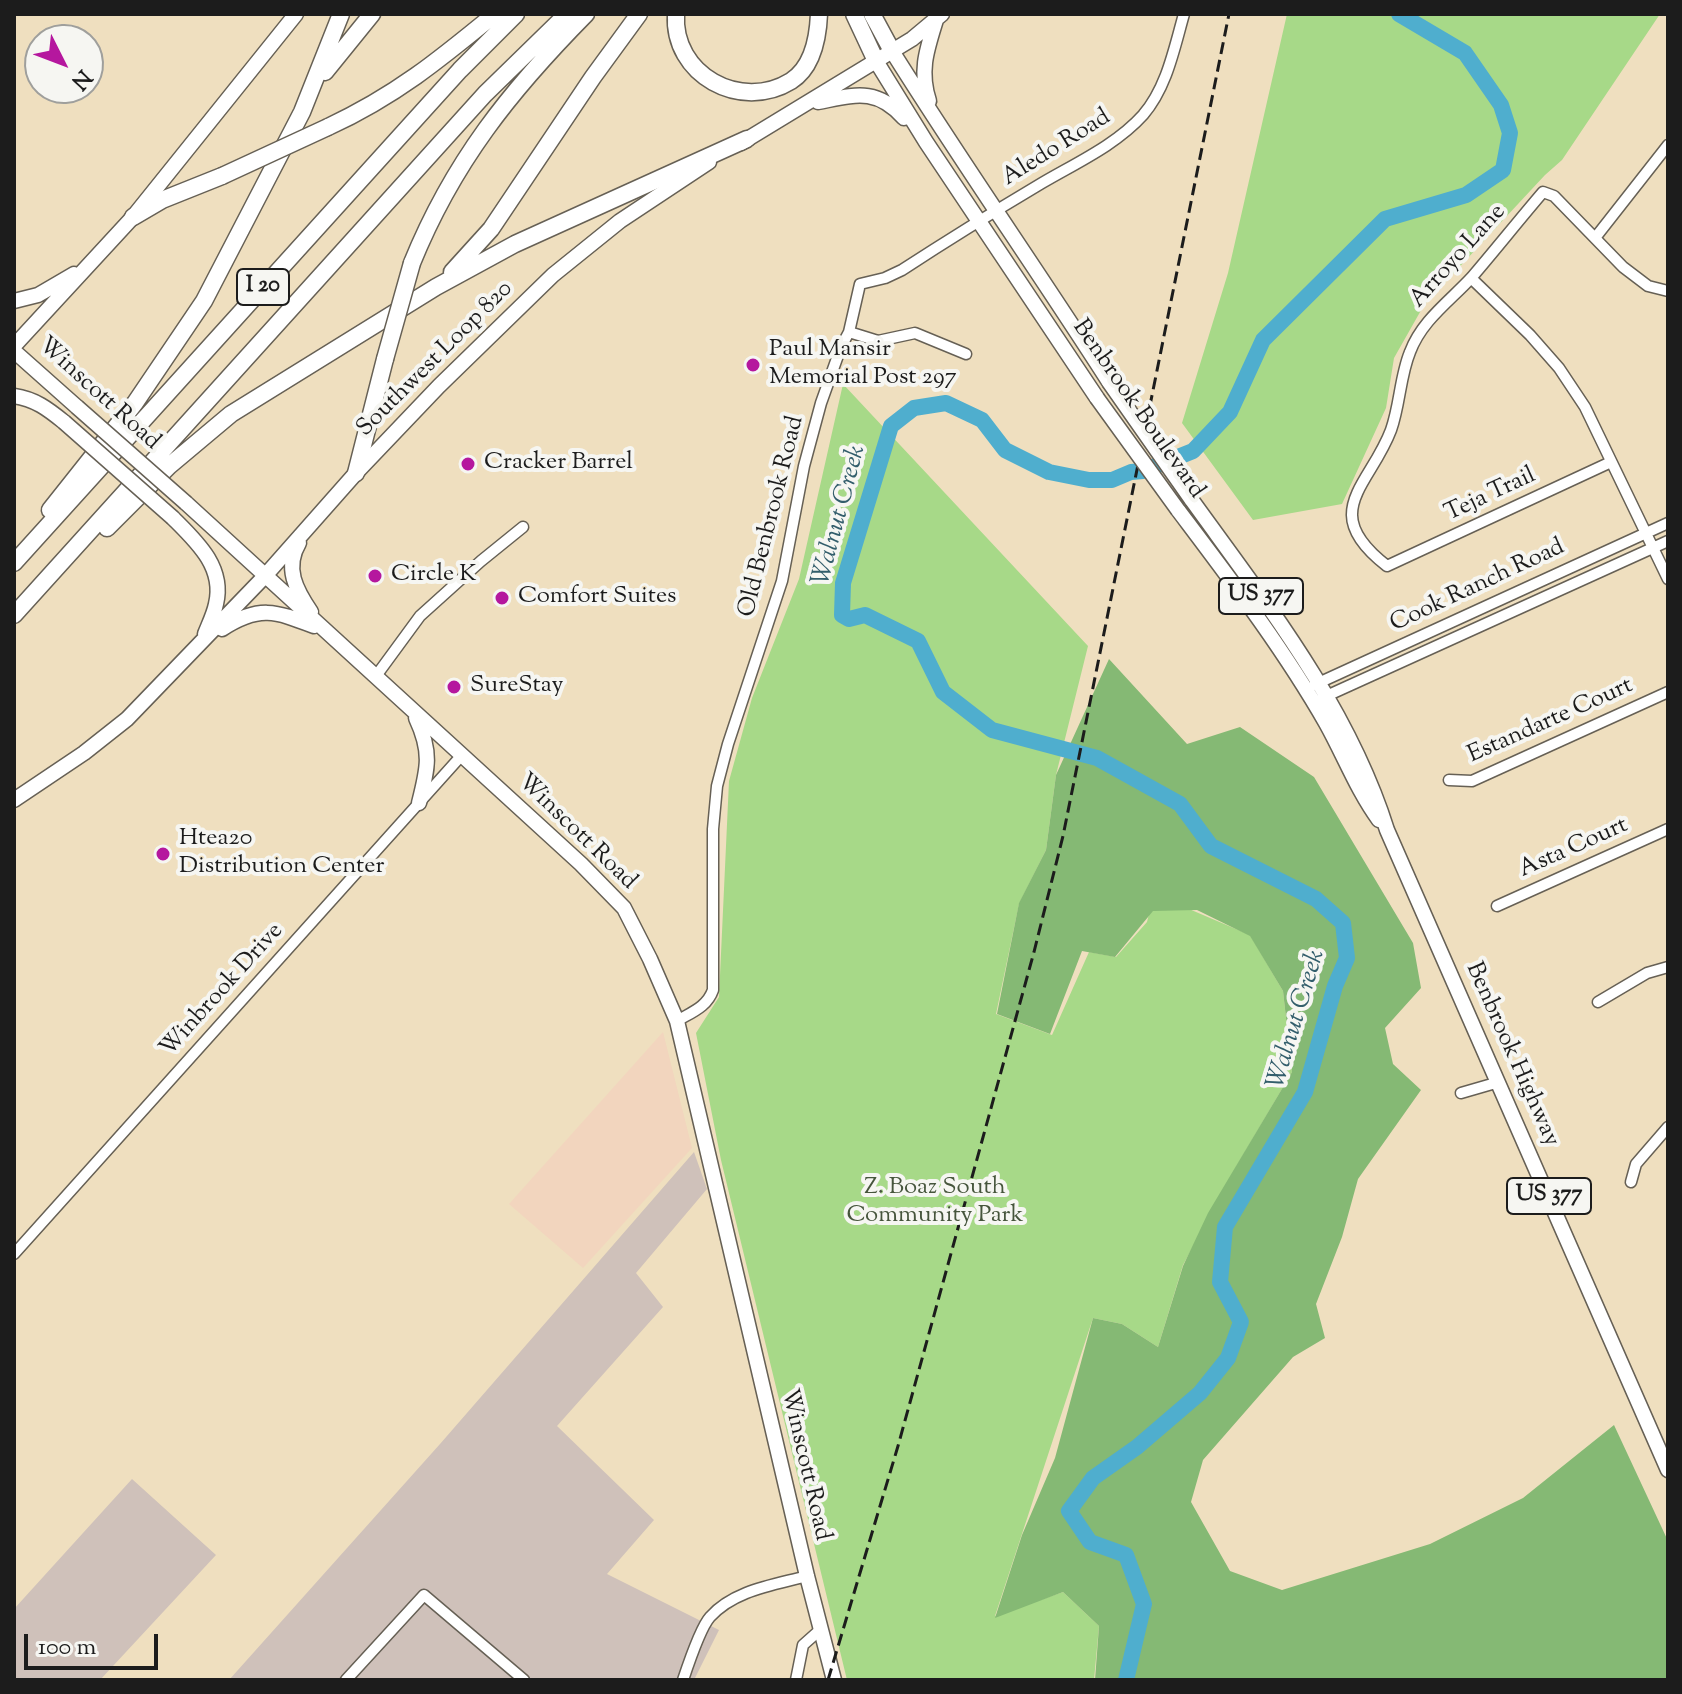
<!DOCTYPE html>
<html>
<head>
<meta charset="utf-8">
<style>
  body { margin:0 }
  #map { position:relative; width:1682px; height:1694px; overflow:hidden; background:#efdfbf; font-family:"Sorts Mill Goudy",serif }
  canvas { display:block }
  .frame { position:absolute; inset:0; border:16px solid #1c1c1c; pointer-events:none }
  .north { position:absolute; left:24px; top:24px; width:80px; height:80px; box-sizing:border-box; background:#f6f6f2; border:2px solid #9f9f9c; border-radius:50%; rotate:132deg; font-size:22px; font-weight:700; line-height:32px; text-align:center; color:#1c1c1c }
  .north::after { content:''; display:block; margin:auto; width:28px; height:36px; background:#b5179e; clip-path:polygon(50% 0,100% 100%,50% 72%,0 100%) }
  .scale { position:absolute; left:24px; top:1634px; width:134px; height:36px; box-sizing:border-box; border:4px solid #1c1c1c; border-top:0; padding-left:10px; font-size:24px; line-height:28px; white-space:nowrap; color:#1c1c1c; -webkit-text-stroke:6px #f6f6f2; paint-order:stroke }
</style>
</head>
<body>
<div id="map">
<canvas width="1682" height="1694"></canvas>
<div class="frame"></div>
<div class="north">N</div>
<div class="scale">100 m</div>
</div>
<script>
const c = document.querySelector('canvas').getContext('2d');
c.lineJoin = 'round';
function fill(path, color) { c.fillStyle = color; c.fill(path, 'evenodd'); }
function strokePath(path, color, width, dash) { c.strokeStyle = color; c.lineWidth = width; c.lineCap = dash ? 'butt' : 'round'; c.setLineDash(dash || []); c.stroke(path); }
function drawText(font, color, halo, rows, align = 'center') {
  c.font = font + ' "Sorts Mill Goudy",serif'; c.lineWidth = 8; c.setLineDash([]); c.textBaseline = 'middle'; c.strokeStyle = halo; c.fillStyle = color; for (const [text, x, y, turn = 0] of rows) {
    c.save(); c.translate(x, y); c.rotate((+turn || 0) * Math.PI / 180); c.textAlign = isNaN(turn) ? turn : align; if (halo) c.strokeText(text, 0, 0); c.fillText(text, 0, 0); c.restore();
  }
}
const built = new Path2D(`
  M663,1032L692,1148L583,1268L509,1204Z`);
const industrial = new Path2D(`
  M694,1152L707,1189L636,1273L663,1307L557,1426L654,1520L607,1574L719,1630L694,1680H229L440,1444Z
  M132,1479L216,1555L100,1680H14V1609Z`);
const green = new Path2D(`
  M1287,14H1660L1562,160L1545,175L1424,305L1394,358L1386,408L1342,504L1253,520L1182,423L1228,273Z
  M843,384L1088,646L1056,775L1046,850L1019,904L996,1014L1052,1035L1089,952L1116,957L1147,922L1153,898L1189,909L1250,935L1283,991L1292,1072L1236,1167L1183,1265L1158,1347L1122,1324L1093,1318L995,1616L1063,1592L1099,1626L1094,1680H847L721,1160L696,1033L719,997L729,781L752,698L799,579Z`);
const forest = new Path2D(`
  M1109,659L1187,744L1240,727L1314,777L1413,943L1421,988L1385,1028L1393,1064L1421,1090L1358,1179L1342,1237L1316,1304L1325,1338L1293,1357L1203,1460L1191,1502L1230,1571L1282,1590L1430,1544L1523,1498L1614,1425L1668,1541V1680H1095L1099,1626L1063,1592L995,1618L1022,1535L1055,1458L1093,1318L1122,1324L1158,1347L1183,1266L1208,1213L1292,1072L1283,991L1250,936L1197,910L1153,911L1115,957L1082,951L1050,1034L997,1014L1019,903L1046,850L1056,775Z`);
const river = new Path2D(`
  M1126,1680L1144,1604L1126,1555L1090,1542L1069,1511L1093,1478L1137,1447L1200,1393L1228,1358L1241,1322L1220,1282L1225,1227L1305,1092L1335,986L1347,958L1343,923L1316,899L1211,846L1180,804L1097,758L992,730L943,692L918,641L865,615L849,619L842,615L843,583L891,426L914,408L946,403L982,420L1005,450L1049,472L1089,480H1112L1131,472L1143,471L1193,451L1230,412L1263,340L1385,219L1466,195L1503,170L1510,133L1501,105L1465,53L1399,14`);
const minor = new Path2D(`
  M1595,238L1668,145
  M1471,278L1530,335L1559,368L1585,407L1668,579
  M849,332L878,341L915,333L966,354
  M1611,462L1387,566C1317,512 1370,486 1391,430C1400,405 1400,376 1410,352C1422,320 1450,301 1472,277C1496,249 1519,220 1543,192L1554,196L1623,267L1648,286L1668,291
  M376,676L420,616L481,561L523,527
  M1314,685L1668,523
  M1322,698L1668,541
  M1449,780L1472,781L1668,692
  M1497,906L1668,829
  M1598,1002L1647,973L1668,967
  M677,1021C692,1012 707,1007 713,990V829L717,786L728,744L782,581L804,466L821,403L841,347L849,332L860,284L885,278L902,270C948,240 995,211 1042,183C1076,163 1116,145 1143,115C1167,87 1174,49 1184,14
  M1461,1093L1499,1082
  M1631,1182L1636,1164L1668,1127
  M14,1254L462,755
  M346,1680L424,1595L524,1680
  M683,1680C688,1665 701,1627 710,1617C734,1590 774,1585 807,1576
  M796,1680L803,1645L821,1629`);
const major = new Path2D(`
  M892,51C962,163 1038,271 1109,382
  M876,61L926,142L1097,398
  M929,101C919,71 927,49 936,20
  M818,102C855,95 876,87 904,118
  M741,143L912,39L942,14
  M14,301L38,295L74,274
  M14,346L133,217L296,14
  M14,351L77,407
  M14,396C35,399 48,409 64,422
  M1191,499C1266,603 1348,706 1387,830L1668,1470
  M186,503L581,864L624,908L650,959L677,1021L807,1576L834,1680
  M1178,510C1230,579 1283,648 1326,723C1344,755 1357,790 1379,820
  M173,518C196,541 225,567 216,604C214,614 209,624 205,634
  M299,543C284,568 296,590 311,612
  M222,629C259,605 275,611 314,626
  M416,718C432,752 428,768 419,803
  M14,800L84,753L127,719L264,577L356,473L439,386L553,275L620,221L709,162`);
const highway = new Path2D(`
  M676,14C672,75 741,112 791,81C813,67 818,38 819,14
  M854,14L876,61
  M872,14L892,51
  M325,72L372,14
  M328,127C395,96 439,60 495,14
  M133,217L162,200L222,176
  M412,263C453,162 510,91 586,14
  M452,272L491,229L593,77L639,14
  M356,473L385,359
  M50,510L135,403L204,301L302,112L341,14
  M107,528L169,466L231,414L436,287L515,244L747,139
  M14,563L460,70L516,14
  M14,615L485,94L567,14`);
const rail = new Path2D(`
  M828,1680L898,1446L1034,952L1063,836L1229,14`);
const majorBridge = new Path2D(`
  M1109,382L1191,499
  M1097,398L1178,510
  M77,407L186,503
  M64,422L173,518`);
const highwayBridge = new Path2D(`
  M222,176L328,127
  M385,359L412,263`);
const markers = [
  [753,365,8,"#b5179e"],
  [468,464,8,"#b5179e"],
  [375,576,8,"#b5179e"],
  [502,598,8,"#b5179e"],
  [454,687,8,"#b5179e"],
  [163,854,8,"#b5179e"]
];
const shields = [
  [263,287,52],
  [1261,596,84],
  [1549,1196,84]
];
const shieldNames = [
  ["I 20",263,287],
  ["US 377",1261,596],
  ["US 377",1549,1196]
];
const streetNames = [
  ["Aledo Road",1057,149,-32],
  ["Arroyo Lane",1459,257,-48],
  ["Southwest Loop 820",436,360,-45],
  ["Winscott Road",98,395,42],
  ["Benbrook Boulevard",1137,410,55],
  ["Teja Trail",1491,496,-25],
  ["Old Benbrook Road",773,517,-76],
  ["Cook Ranch Road",1478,587,-25],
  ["Estandarte Court",1551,722,-24],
  ["Winscott Road",576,833,44],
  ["Asta Court",1574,849,-24],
  ["Winbrook Drive",223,991,-48],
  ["Benbrook Highway",1511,1055,66],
  ["Winscott Road",804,1465,77]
];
const poiNames = [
  ["Paul Mansir",769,351],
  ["Memorial Post 297",769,379],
  ["Cracker Barrel",484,464],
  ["Circle K",391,576],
  ["Comfort Suites",518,598],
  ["SureStay",470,687],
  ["Htea20",179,840],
  ["Distribution Center",179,868]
];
const parkNames = [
  ["Z. Boaz South",935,1189],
  ["Community Park",935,1217]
];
const waterNames = [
  ["Walnut Creek",841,516,-75],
  ["Walnut Creek",1298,1020,-73]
];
fill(built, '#f2d5be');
fill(industrial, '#cfc1ba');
fill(green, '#a7d988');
fill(forest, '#85b974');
strokePath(river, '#4faece', 16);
strokePath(minor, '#666055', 13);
strokePath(major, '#666055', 17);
strokePath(highway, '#666055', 19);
strokePath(minor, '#fff', 10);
strokePath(major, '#fff', 14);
strokePath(highway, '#fff', 16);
strokePath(rail, '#1c1c1c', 3, [12, 6]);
strokePath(majorBridge, '#666055', 17, []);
strokePath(highwayBridge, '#666055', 19, []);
strokePath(majorBridge, '#fff', 14);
strokePath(highwayBridge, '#fff', 16);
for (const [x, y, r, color] of markers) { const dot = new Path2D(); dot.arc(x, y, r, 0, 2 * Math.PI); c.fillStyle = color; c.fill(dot); strokePath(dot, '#f6f6f2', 3); }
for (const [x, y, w] of shields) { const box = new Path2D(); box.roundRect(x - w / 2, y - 18, w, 36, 6); c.fillStyle = '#f6f6f2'; c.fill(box); strokePath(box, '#1c1c1c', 2); }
drawText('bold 22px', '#1c1c1c', null, shieldNames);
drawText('24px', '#1c1c1c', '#f6f6f2', streetNames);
drawText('24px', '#1c1c1c', '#f6f6f2', poiNames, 'left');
drawText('24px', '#46553c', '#f6f6f2', parkNames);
drawText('italic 26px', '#335e6c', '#f6f6f2', waterNames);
</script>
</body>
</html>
